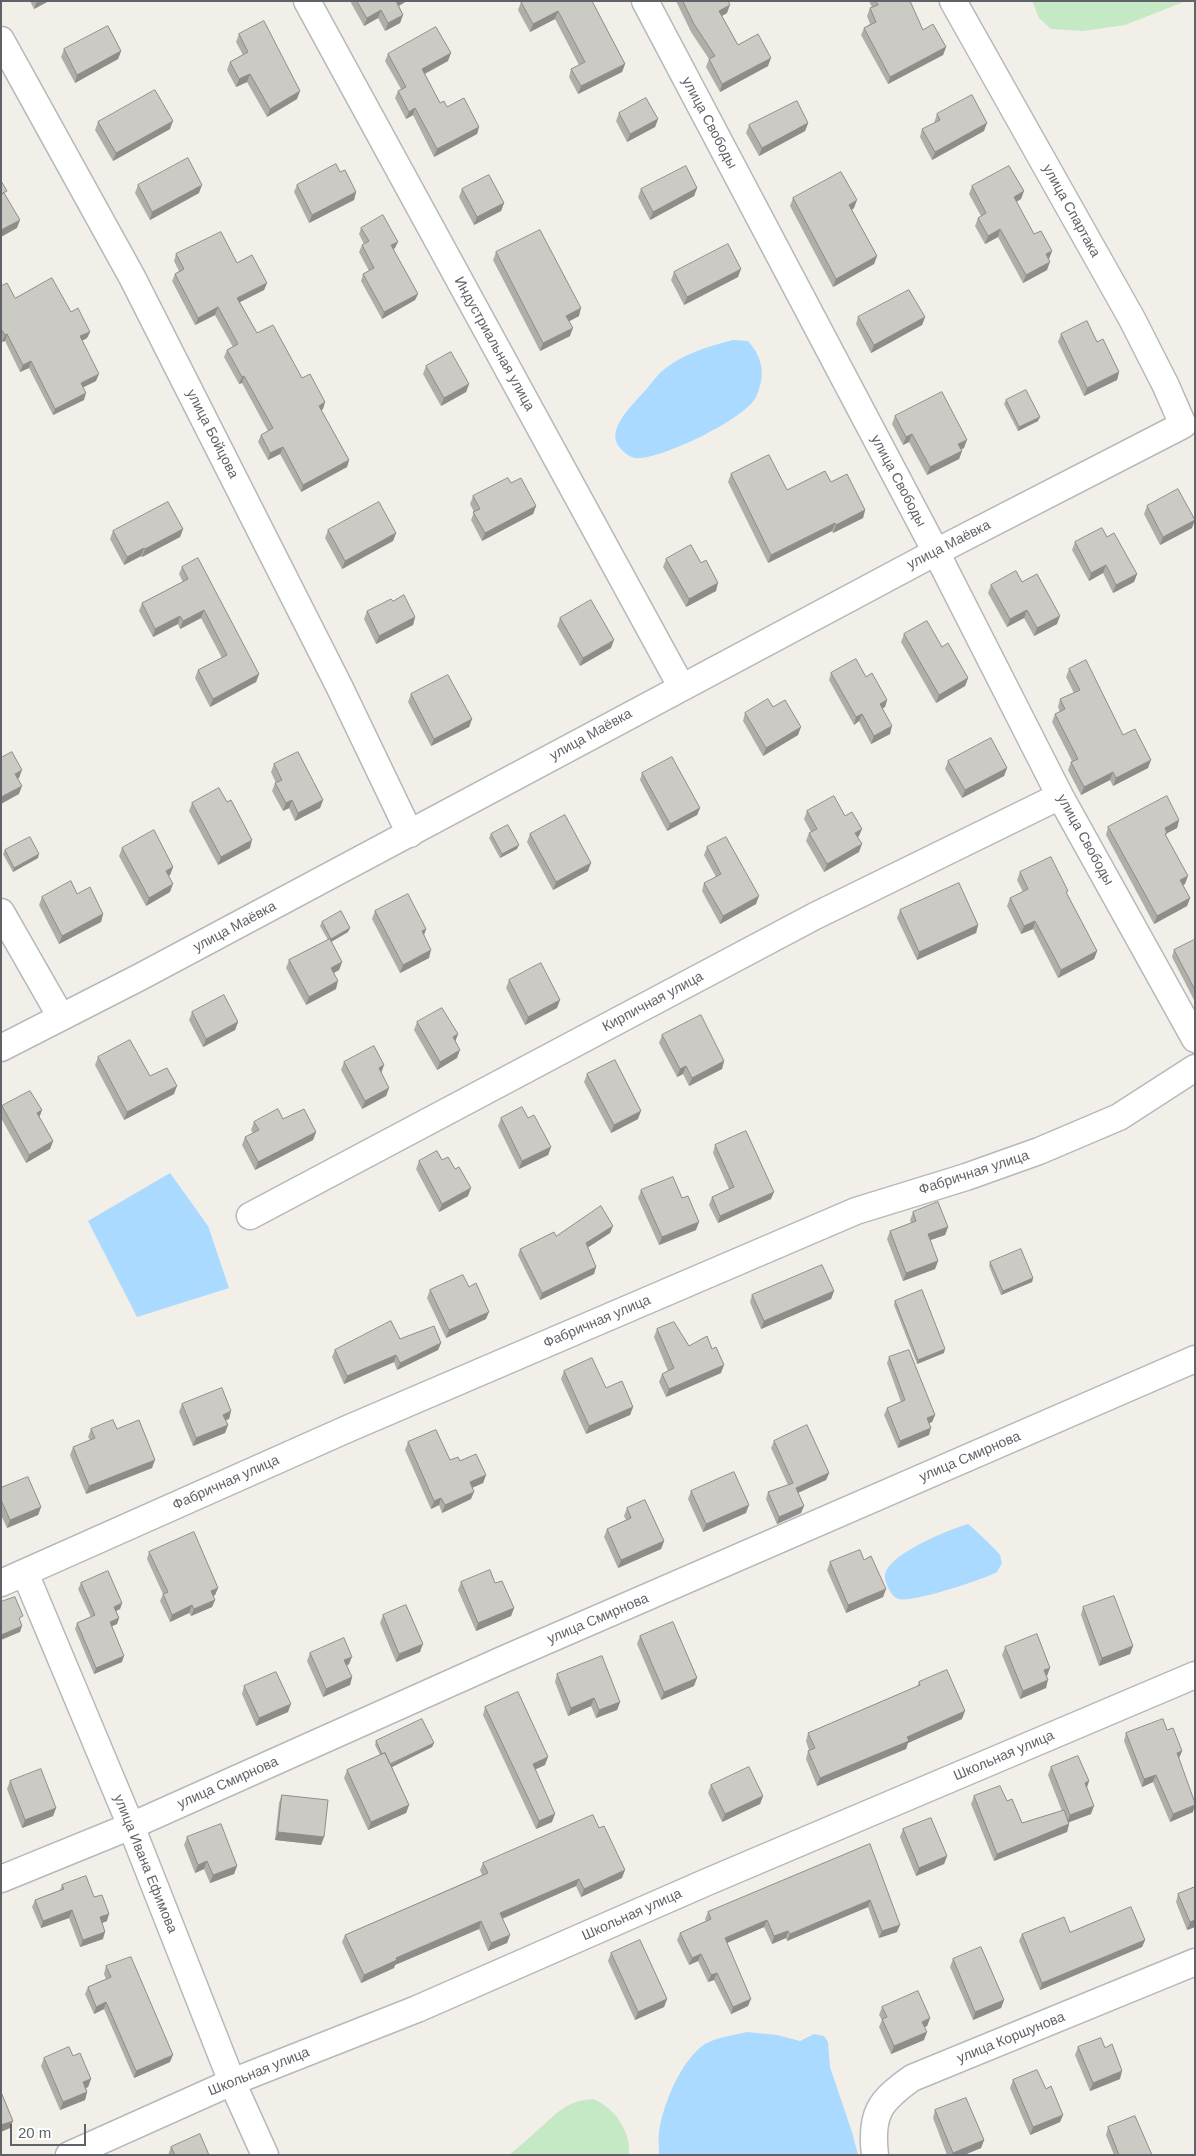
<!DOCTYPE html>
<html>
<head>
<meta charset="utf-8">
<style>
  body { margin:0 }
  #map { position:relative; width:1196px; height:2156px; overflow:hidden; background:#f1efe8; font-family:Arial,sans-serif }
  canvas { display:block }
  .frame { position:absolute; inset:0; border:2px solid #5f6368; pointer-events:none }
  .scale { position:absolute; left:10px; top:2124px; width:76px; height:22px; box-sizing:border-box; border:2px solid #5f6368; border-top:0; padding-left:6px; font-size:15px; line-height:18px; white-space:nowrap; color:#5f6368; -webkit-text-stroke:4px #fff; paint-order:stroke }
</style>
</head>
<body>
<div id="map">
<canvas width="1196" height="2156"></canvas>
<div class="frame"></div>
<div class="scale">20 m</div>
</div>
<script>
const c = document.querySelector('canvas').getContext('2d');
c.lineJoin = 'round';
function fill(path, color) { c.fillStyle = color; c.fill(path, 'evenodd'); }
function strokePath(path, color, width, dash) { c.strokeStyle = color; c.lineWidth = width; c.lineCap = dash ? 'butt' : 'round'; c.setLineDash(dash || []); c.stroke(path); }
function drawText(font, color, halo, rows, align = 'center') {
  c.font = font + ' Arial,sans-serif'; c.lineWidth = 4; c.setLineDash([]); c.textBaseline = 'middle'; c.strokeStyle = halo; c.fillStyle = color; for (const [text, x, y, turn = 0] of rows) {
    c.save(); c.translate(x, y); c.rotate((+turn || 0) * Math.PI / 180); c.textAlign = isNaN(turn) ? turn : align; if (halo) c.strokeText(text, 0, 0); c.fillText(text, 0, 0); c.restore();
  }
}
const green = new Path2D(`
  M1032,1H1186L1125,25L1083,31L1051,29L1039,18Z
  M593,2099C614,2107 631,2131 629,2155H509C519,2146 530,2138 539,2129C559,2112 565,2101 593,2099Z`);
const water = new Path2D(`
  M733,340L748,341C763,358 766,375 756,397C745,419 665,457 640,458C632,459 626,454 621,449C604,432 630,408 641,395C648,388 654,379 661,372C680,355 708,346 733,340Z
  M170,1173L208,1226L229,1288L137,1317L88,1221Z
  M968,1524C971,1526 999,1552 1000,1555C1001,1558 1001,1561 1002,1563L997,1572C985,1579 912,1603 899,1599C892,1597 890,1591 887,1585C885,1580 884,1576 886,1571C896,1551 948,1530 968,1524Z
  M746,2032L777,2035L800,2041L814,2034L824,2036L828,2042L830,2067L852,2132L858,2155H659C659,2147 658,2139 659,2132C663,2104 681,2060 705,2044C717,2037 732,2036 746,2032Z`);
const minor = new Path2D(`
  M307,1L681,686
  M645,1L936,552L1060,796L1195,1039
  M1,40L132,277L339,686L410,834
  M1,912L61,1017
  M1,1048L140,977L936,552L1183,425L1166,386L1132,319L953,1
  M250,1216L815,916L1060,796
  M25,1573L131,1826L232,2082L265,2155
  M1,1583L345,1430L856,1211L966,1177L1039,1151L1119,1117L1195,1068
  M1,1879L131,1826L502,1660L1195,1359
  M69,2155L232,2082L417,2009L707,1882L1195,1675
  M875,2155C870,2113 880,2101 912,2078L1195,1962`);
const wall = new Path2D(`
  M30,1H49L34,9Z
  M351,1H407L399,6L403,15L400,23L385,31L378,18L364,26L351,3Z
  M592,1L625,64L622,72L578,94L569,77L571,69L579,65L555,19L530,32L518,10L521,2Z
  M676,1H728L727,13L722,16L738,45L768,66L720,92L706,67L709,59L691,32Z
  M869,1H910L923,30L946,47L943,55L888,84L861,35L864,28L870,24L867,16L870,8L872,7Z
  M239,34L297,99L267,117L247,82L236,87L227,70L230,62L243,55L236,42Z
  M64,49L121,51L118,59L75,83L61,57Z
  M388,54L448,61L425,74L440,103L479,127L477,134L434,157L413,115L406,119L395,98L398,91L401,89L385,61Z
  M619,113L658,119L655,127L627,142L616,121Z
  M937,114L984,131L932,160L920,137L922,129L934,123Z
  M98,122L170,129L113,161L95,130Z
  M808,123L805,131L759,156L746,133L749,125Z
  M340,172L356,192L354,200L309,223L294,192L297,185Z
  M138,185L199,193L150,220L135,193Z
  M972,186L1021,199L1016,202L1034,234L1052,251L1048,259L1047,270L1023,283L998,237L985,244L975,226L978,218L981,216L969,194Z
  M697,188L694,196L650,220L638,197L641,189Z
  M462,189L504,203L501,211L474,225L459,197Z
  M793,198L854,208L852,210L877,256L874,264L833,287L790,206Z
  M361,228L395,248L393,249L418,294L415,300L382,319L361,281L363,274L369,271L359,252L362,245L364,244L359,234Z
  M496,252L579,316L569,321L570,336L540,351L493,260Z
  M176,254L237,263L267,283L264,290L240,302L257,333L325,402L323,409L321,410L349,460L347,467L301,492L280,454L268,460L258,442L261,435L268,431L242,383L239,384L224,357L227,350L233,347L215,315L195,325L172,281L175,274L179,271L174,261Z
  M674,272L738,277L684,305L671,280Z
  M1,286L15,298L71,312L90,332L87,338L82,341L96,381L83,387L84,400L53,415L29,368L20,372L5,341L2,342L1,340Z
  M858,317H925L922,325L871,353L856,324Z
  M1061,334L1097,342L1119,372L1117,380L1084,396L1058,342Z
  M426,366L469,384L466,392L441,406L423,374Z
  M1006,400L1038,421L1018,431L1004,404Z
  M895,416L964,448L961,449L962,451L959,459L927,475L909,442L903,445L892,424Z
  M731,474L787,490L831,482L865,510L863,518L833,533L832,531L768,563L728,482Z
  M511,483L536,506L533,514L482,541L471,520L474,512L470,504L473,496Z
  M1147,506L1192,528L1160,545L1144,514Z
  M183,529L180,537L142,557L141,556L124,565L110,539L113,531Z
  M328,530L396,533L393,541L342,569L325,538Z
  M1075,542L1137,574L1134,582L1113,593L1103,573L1089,581L1072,550Z
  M666,559L701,563L716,591L686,607L663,567Z
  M182,567L259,674L256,682L210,707L195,678L198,670L222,658L201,618L180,629L178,624L153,637L139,611L142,603L183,582L179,574Z
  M1022,582L1057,624L1034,636L1024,618L1007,627L988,593L991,585Z
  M393,601L415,617L413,625L376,644L364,619L367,611Z
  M560,618L611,648L580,666L557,626Z
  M904,634L942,647L968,678L965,686L936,703L901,642Z
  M1069,669L1123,735L1148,768L1113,786L1110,780L1081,795L1068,770L1071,762L1072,761L1052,722L1055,714L1060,712L1058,707L1060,699L1074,693L1066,677Z
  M831,673L866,677L887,700L885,707L882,708L890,734L871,744L859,721L854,725L829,680Z
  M411,694L472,719L469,727L431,746L408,702Z
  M745,713L798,735L763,756L743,721Z
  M948,761L1007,768L1004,776L962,798L945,769Z
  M274,764L323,800L320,808L295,821L289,808L283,811L272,791L275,783H276L271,772Z
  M642,773L700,808L697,815L667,831L640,780Z
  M227,802L250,848L218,865L189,811L192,803Z
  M807,811L845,816L859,836L858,837L859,852L824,872L806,841L809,833L811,832L804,819Z
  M1179,820L1177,828L1167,833L1166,836L1185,884L1183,885L1190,898L1187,906L1154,924L1106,835L1108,827Z
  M491,834L517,849L500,858L489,838Z
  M530,834L588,871L553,890L527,842Z
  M707,847L756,904L720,924L702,891L704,883L716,877L704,855Z
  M122,848L173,867L170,875L168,876L170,892L146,906L119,856Z
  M5,850L38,858L13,872L3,854Z
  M1020,872L1067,894L1097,951L1094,959L1058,978L1033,929L1021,934L1007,906L1010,898L1023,892L1017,880Z
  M77,894L103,914L101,922L59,944L39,905L42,897Z
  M900,910L978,925L976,933L917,960L897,918Z
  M375,911L426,929L424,936L429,958L400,973L372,919Z
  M322,922L348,932L331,942L342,962L339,970L334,973L336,989L306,1005L286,968L289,960L328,940L320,926Z
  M1195,941V1002L1172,957L1174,950Z
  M509,980L557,1008L525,1025L506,988Z
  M192,1012L238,1022L235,1030L203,1047L189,1020Z
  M417,1022L458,1034L455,1041L457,1058L437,1070L414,1030Z
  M662,1035L724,1061L722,1069L689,1086L683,1074L677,1077L659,1043Z
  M98,1057L174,1094L124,1120L95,1065Z
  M344,1062L384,1065L381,1073L389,1088L386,1096L362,1109L341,1070Z
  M587,1074L638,1119L611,1133L584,1082Z
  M2,1106L42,1110L39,1117L53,1141L50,1149L26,1163L1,1118V1109Z
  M501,1118H528L551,1147L548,1155L519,1169L498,1126Z
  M283,1119L316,1132L313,1140L255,1170L242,1145L245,1137L253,1133L251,1130L254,1122Z
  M715,1145L771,1199L718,1223L709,1205L712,1197L729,1189L713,1153Z
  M442,1160L468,1196L439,1212L416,1169L419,1161Z
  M641,1190L682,1198L696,1230L659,1245L638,1198Z
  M913,1212L948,1227L945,1235L930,1240L938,1261L935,1269L903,1281L887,1239L890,1231L911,1223L910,1220Z
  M613,1226L610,1233L588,1247L596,1267L594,1274L540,1300L518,1255L520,1249L556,1236Z
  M990,1262L1033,1278L1032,1282L1001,1295L989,1266Z
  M469,1287L486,1319L446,1338L427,1298L430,1290Z
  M834,1291L831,1299L761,1329L750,1302L752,1295Z
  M895,1301L944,1353L917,1364L894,1305Z
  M657,1329L689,1346L721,1373L666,1397L659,1382L662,1374L668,1371L654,1337Z
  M400,1339L441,1343L438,1350L397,1370L394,1362L344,1384L332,1357L335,1350Z
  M889,1357L935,1415L932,1422L929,1423V1435L898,1448L884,1415L887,1408L901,1402L887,1363Z
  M564,1371L606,1388L633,1407L630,1415L586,1434L561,1379Z
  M182,1404L231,1411L229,1419L226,1420L228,1425L225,1433L193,1446L179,1412Z
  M91,1429H117L152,1468L86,1494L70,1455L73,1447L90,1440L88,1437Z
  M774,1441L829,1473L826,1480L798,1493L804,1506L801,1513L777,1524L766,1499L768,1492L788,1485L771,1448Z
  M408,1442L450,1460L460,1461L486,1475L483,1483L472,1488L471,1499L442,1513L439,1505L431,1509L405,1450Z
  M1,1488L41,1507L38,1515L7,1528L1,1515Z
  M691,1491L746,1513L703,1532L688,1499Z
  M627,1508L664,1541L661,1549L618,1568L604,1537L607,1529L626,1520L624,1516Z
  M149,1552L218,1588L215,1595L213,1596L215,1600L212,1607L191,1616L189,1613L170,1622L160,1601L163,1594L147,1559Z
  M864,1560L886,1589L883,1597L846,1613L827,1570L830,1562Z
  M461,1582L495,1583L514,1608L511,1616L476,1631L458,1590Z
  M81,1583L122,1603L120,1609L116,1611L119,1618L117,1624L112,1626L122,1662L94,1674L75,1629L77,1623L91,1617L78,1589Z
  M1083,1607L1133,1646L1130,1654L1099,1666L1081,1615Z
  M383,1615L420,1652L396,1662L380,1623Z
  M640,1636L694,1686L661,1700L637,1644Z
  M1005,1647L1047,1676L1046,1688L1020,1699L1002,1655Z
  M310,1653L349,1664L347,1666L352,1677L350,1685L323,1697L307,1661Z
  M557,1674L620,1702L617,1710L596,1718L591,1706L568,1716L555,1682Z
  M919,1682L962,1719L908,1743L906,1749L817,1786L806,1759L808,1751L809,1750L806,1741L808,1733L917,1687Z
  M244,1686L288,1712L256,1726L242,1694Z
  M485,1707L545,1765L535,1769L552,1822L536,1829L483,1715Z
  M1167,1730L1182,1751L1179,1758L1193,1812L1170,1822L1153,1782L1142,1787L1124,1741L1126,1733Z
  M376,1741L434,1743L432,1747L392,1767L409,1805L406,1813L368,1830L344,1778L347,1770L380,1755L375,1745Z
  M1051,1767L1089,1781L1087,1788L1091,1814L1069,1822V1824L1067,1832L994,1861L971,1804L974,1796L1007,1801L1022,1823L1062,1811L1048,1775Z
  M10,1781L56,1808L53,1816L22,1828L7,1789Z
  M711,1785L763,1796L760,1804L722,1822L708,1793Z
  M282,1795L324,1837L321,1845L275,1840L279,1803Z
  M903,1829L947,1856L944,1864L916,1876L900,1837Z
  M187,1837L237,1866L234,1874L210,1883L204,1869L195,1873L184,1845Z
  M870,1844L897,1932L879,1938L868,1907L787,1941L786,1938L772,1944L764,1927L727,1943L748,2006L731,2014L714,1980L708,1982L698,1961L689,1965L677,1940L680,1933L706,1921L705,1919L708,1912Z
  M483,1863L622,1878L581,1897L576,1886L502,1919L510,1935L507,1943L488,1951L479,1929L395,1965L394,1968L361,1983L342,1942L345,1935L482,1875L480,1870Z
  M62,1885L94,1897L107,1921L102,1923L103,1939L80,1947L69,1918L41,1928L32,1907L35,1900L60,1890Z
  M1195,1887V1927L1187,1930L1176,1902L1178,1894Z
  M1070,1932L1145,1940L1142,1947L1040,1990L1019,1941L1022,1934Z
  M611,1953L667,1999L664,2007L635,2020L608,1961Z
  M953,1959L1004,2000L1001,2008L973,2020L950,1967Z
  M106,1966L170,2062L134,2078L104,2009L94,2014L85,1994L88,1987L106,1979L104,1974Z
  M882,2007L930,2018L927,2026L924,2027V2040L891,2054L879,2027L882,2020L879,2015Z
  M1078,2047L1105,2048L1120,2079L1090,2091L1075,2055Z
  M73,2056L91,2079L88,2087L86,2088L87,2092L85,2100L60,2110L41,2066L44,2058Z
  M1013,2080L1046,2089L1063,2115L1060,2122L1030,2135L1010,2088Z
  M935,2110L984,2140L981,2148L964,2155H947L933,2118Z
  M1108,2127L1152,2155H1114L1106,2135Z
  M171,2147L209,2155H168Z`);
const shadedWall = new Path2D(`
  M37,1H49L34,9Z
  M396,1H407L393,9Z
  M730,5L727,13L716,19L719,11Z
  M381,10L378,18L364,26L367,18Z
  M558,11L555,19L530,32L533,24Z
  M403,15L400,23L385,31L388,23Z
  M946,47L943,55L888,84L890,77Z
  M121,51L118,59L75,83L77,75Z
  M451,53L448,61L420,76L422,69Z
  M771,58L768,66L720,92L722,84Z
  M625,64L622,72L578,94L581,86Z
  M250,74L247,82L236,87L239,79Z
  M300,91L297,99L267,117L270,109Z
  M415,108L413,115L406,119L409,112Z
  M658,119L655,127L627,142L630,134Z
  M173,121L170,129L113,161L116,153Z
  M808,123L805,131L759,156L762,148Z
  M987,123L984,131L932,160L935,152Z
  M479,127L477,134L434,157L437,149Z
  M202,185L199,193L150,220L152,212Z
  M697,188L694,196L650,220L653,212Z
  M1024,191L1021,199L1011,205L1014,197Z
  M356,192L354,200L309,223L312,215Z
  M857,200L854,208L846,213L849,205Z
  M504,203L501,211L474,225L477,217Z
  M20,220L17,228L1,237V230Z
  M1000,229L998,237L985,244L988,236Z
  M398,242L395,248L388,252L391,245Z
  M1052,251L1049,259L1043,262L1046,254Z
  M877,256L874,264L833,287L836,279Z
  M1050,262L1047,270L1023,283L1026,275Z
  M741,269L738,277L684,305L687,297Z
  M267,283L264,290L234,305L237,298Z
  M418,294L415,300L382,319L384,312Z
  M218,307L215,315L195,325L198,318Z
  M581,308L579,316L564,324L566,316Z
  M925,317L922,325L871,353L874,345Z
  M573,328L570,336L540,351L543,343Z
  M90,332L87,338L78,343L80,336Z
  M7,334L5,341L2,342L5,335Z
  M31,361L29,368L20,372L23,365Z
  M1119,372L1117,380L1084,396L1087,388Z
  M99,374L96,381L78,390L81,383Z
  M244,376L242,383L239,384L242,377Z
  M469,384L466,392L441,406L444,398Z
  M86,393L84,400L53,415L55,409Z
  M325,402L323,409L316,413L319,406Z
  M1040,417L1038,421L1018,431L1019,427Z
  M912,434L909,442L903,445L906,437Z
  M967,440L964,448L955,452L958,444Z
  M283,447L280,454L268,460L270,453Z
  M962,451L959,459L927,475L930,467Z
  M349,460L347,467L301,492L303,485Z
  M536,506L533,514L482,541L485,533Z
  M865,510L863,518L833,533L836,525Z
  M1195,520L1192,528L1160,545L1163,537Z
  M835,523L832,531L768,563L771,555Z
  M183,529L180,537L142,557L145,549Z
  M396,533L393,541L342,569L345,561Z
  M144,548L141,556L124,565L127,557Z
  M1106,565L1103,573L1089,581L1091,573Z
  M1137,574L1134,582L1113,593L1116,585Z
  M718,583L716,591L686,607L689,599Z
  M204,610L201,618L180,629L183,621Z
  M1027,610L1024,618L1007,627L1010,619Z
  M180,616L178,624L153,637L155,629Z
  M1060,616L1057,624L1034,636L1037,628Z
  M415,617L413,625L376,644L379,636Z
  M614,640L611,648L580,666L583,658Z
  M259,674L256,682L210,707L213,699Z
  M968,678L965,686L936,703L939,695Z
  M887,700L885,707L877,711L880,704Z
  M862,714L859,721L854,725L856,717Z
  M472,719L469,727L431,746L434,739Z
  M892,726L890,734L871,744L874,736Z
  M801,727L798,735L763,756L766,748Z
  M1151,760L1148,768L1113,786L1116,778Z
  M1007,768L1004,776L962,798L965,790Z
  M22,770L19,778L12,782L15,774Z
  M1113,772L1110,780L1081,795L1084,787Z
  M22,786L19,794L1,804V797Z
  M292,800L289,808L283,811L286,803Z
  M323,800L320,808L295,821L298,813Z
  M700,808L697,815L667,831L670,824Z
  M1179,820L1177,828L1162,836L1165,828Z
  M862,829L859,836L852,841L855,833Z
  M252,840L250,848L218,865L221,857Z
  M862,844L859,852L824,872L827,864Z
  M519,845L517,849L500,858L502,854Z
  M39,854L38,858L13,872L14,868Z
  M591,863L588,871L553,890L556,882Z
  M173,867L170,875L163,879L166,871Z
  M1188,876L1185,884L1177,888L1180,880Z
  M173,884L170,892L146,906L149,898Z
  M759,896L756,904L720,924L723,916Z
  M1190,898L1187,906L1154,924L1157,916Z
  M103,914L101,922L59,944L62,936Z
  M1035,921L1033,929L1021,934L1024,926Z
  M978,925L976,933L917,960L919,952Z
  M350,928L348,932L329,943L331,939Z
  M426,929L423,937L422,931Z
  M431,950L429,958L400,973L403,965Z
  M1097,951L1094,959L1058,978L1061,970Z
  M342,962L339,970L328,976L331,968Z
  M338,981L336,989L306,1005L309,997Z
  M560,1000L557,1008L525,1025L528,1017Z
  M238,1022L235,1030L203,1047L206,1039Z
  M458,1034L455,1042L453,1037Z
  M460,1050L457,1058L437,1070L440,1062Z
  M724,1061L722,1069L689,1086L692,1078Z
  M384,1065L381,1073L379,1068Z
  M686,1066L683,1074L677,1077L680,1069Z
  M177,1086L174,1094L124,1120L127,1112Z
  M389,1088L386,1096L362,1109L365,1101Z
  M42,1110L39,1118L37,1113Z
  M641,1111L638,1119L611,1133L614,1125Z
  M316,1132L313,1140L255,1170L258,1162Z
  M53,1141L50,1149L26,1163L29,1155Z
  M551,1147L548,1155L519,1169L522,1161Z
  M471,1188L468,1196L439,1212L442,1204Z
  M774,1192L771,1199L718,1223L720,1216Z
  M699,1222L696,1230L659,1245L662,1237Z
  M613,1226L610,1233L584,1250L586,1243Z
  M948,1227L945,1235L925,1242L928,1234Z
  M938,1261L935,1269L903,1281L906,1273Z
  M596,1267L594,1274L540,1300L542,1293Z
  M1033,1278L1032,1282L1001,1295L1003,1291Z
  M834,1291L831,1299L761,1329L764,1321Z
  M489,1312L486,1319L446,1338L449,1330Z
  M441,1343L438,1350L397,1370L400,1363Z
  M945,1349L944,1353L917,1364L918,1360Z
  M396,1355L394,1362L344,1384L347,1376Z
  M724,1365L721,1373L666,1397L669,1389Z
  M633,1407L630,1415L586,1434L589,1426Z
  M231,1411L229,1419L220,1422L223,1415Z
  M935,1415L932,1422L925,1425L927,1418Z
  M228,1425L225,1433L193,1446L196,1438Z
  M931,1428L929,1435L898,1448L900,1441Z
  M155,1460L152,1468L86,1494L89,1486Z
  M829,1473L826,1480L793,1495L796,1488Z
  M486,1475L483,1483L467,1490L470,1482Z
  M474,1492L471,1499L442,1513L445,1505Z
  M441,1498L439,1505L431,1509L434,1501Z
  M749,1505L746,1513L703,1532L706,1524Z
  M804,1506L801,1513L777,1524L779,1517Z
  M41,1507L38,1515L7,1528L10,1520Z
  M664,1541L661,1549L618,1568L621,1560Z
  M218,1588L215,1595L208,1598L211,1591Z
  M886,1589L883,1597L846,1613L848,1605Z
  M215,1600L212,1607L191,1616L194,1609Z
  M122,1603L120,1609L112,1613L114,1607Z
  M192,1605L189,1613L170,1622L172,1615Z
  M514,1608L511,1616L476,1631L478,1623Z
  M119,1618L117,1624L108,1628L110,1622Z
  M22,1626L20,1632L1,1640V1635Z
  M423,1644L420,1652L396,1662L399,1654Z
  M1133,1646L1130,1654L1099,1666L1102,1658Z
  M124,1656L122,1662L94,1674L96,1668Z
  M352,1657L349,1664L342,1668L344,1660Z
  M1050,1668L1047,1676L1042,1678L1044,1670Z
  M352,1677L350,1685L323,1697L326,1689Z
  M697,1678L694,1686L661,1700L664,1692Z
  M1048,1680L1046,1688L1020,1699L1023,1691Z
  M594,1698L591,1706L568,1716L571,1708Z
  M620,1702L617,1710L596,1718L599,1710Z
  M291,1704L288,1712L256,1726L259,1718Z
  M965,1711L962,1719L908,1743L906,1749L817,1786L820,1778L907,1737Z
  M434,1743L432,1747L386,1770L388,1766Z
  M1182,1751L1179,1758L1174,1760L1177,1753Z
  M548,1757L545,1765L530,1772L533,1764Z
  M1156,1775L1153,1782L1142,1787L1144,1779Z
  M1089,1781L1086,1789L1085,1783Z
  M763,1796L760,1804L722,1822L725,1814Z
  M409,1805L406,1813L368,1830L371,1822Z
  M1195,1805L1193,1812L1170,1822L1173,1814Z
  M1094,1806L1091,1814L1067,1823L1070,1815Z
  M56,1808L53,1816L22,1828L25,1820Z
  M555,1814L552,1822L536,1829L539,1821Z
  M1069,1824L1067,1832L994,1861L997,1854Z
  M278,1832L324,1837L321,1845L275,1840Z
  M947,1856L944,1864L916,1876L919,1868Z
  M207,1861L204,1869L195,1873L198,1865Z
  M237,1866L234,1874L210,1883L213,1875Z
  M625,1870L622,1878L581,1897L584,1889Z
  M579,1879L576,1886L497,1921L500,1913Z
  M870,1900L868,1907L787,1941L790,1934Z
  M72,1910L69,1918L41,1928L43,1921Z
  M109,1914L107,1921L97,1925L100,1917Z
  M767,1920L764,1927L722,1945L725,1938Z
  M1195,1920V1927L1187,1930L1190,1922Z
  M481,1921L479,1929L395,1965L394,1968L361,1983L364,1975L396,1958Z
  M900,1925L897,1932L879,1938L882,1931Z
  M788,1931L786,1938L772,1944L774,1936Z
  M105,1932L103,1939L80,1947L83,1940Z
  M510,1935L507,1943L488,1951L491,1943Z
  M1145,1940L1142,1947L1040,1990L1042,1983Z
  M701,1954L698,1961L689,1965L692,1958Z
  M717,1973L714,1980L708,1982L711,1975Z
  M667,1999L664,2007L635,2020L638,2012Z
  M751,1999L748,2006L731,2014L733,2007Z
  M1004,2000L1001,2008L973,2020L975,2012Z
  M106,2002L104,2009L94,2014L96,2007Z
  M930,2018L927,2026L919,2030L922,2022Z
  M927,2032L924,2040L891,2054L894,2046Z
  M173,2055L170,2062L134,2078L136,2071Z
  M1122,2071L1120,2079L1090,2091L1093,2083Z
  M91,2079L88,2087L81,2090L83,2082Z
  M87,2092L85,2100L60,2110L63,2102Z
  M1063,2115L1060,2122L1030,2135L1033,2127Z
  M13,2121L10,2128L1,2132V2125Z
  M984,2140L981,2148L964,2155H952L953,2153Z`);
const building = new Path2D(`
  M357,1H396L403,15L388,23L381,10L367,18Z
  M592,1L625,64L581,86L571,69L585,62L558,11L533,24L521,2Z
  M683,1H728L730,5L719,11L738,45L758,34L771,58L722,84L709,59L715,56L694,24Z
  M876,1H910L923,30L933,24L946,47L890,77L864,28L876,22L870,8L878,5Z
  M264,21L300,91L270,109L250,74L239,79L230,62L248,52L239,34Z
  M108,26L121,51L77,75L64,49Z
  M436,27L451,53L422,69L440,103L444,101L447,107L464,98L479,127L437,149L415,108L409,112L398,91L406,87L388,54Z
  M155,90L173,121L116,153L98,122Z
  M972,95L987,123L935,152L922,129L940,120L937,114Z
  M646,98L658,119L630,134L619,113Z
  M797,101L808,123L762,148L749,125Z
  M188,158L202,185L152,212L138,185Z
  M336,164L340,172L345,170L356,192L312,215L297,185Z
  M686,166L697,188L653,212L641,189Z
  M1009,166L1024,191L1014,197L1034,234L1041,231L1052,251L1046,254L1050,262L1026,275L1000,229L988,236L978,218L986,213L972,186Z
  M841,172L857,200L849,205L877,256L836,279L793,198Z
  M489,175L504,203L477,217L462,189Z
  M1,181L7,191L1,194Z
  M4,193L20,220L1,230V195Z
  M383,215L398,242L391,245L418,294L384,312L363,274L374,268L362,245L369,241L361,228Z
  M540,230L581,308L566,316L573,328L543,343L496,252Z
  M221,232L237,263L252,255L267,283L237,298L257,333L273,325L302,378L310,374L325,402L319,406L349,460L303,485L283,447L270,453L261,435L273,428L244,376L242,377L227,350L238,344L218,307L198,318L175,274L184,269L176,254Z
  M728,244L741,269L687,297L674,272Z
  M52,278L71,312L78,308L90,332L80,336L99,374L81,383L86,393L55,409L31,361L23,365L7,334L5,335L1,329V286L7,283L15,298Z
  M909,290L925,317L874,345L858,317Z
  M1087,321L1097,342L1103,339L1119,372L1087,388L1061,334Z
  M451,352L469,384L444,398L426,366Z
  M1026,390L1040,417L1019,427L1006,400Z
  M942,392L967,440L958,444L962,451L930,467L912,434L906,437L895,416Z
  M769,455L787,490L825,471L831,482L847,474L865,510L836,525L835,523L771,555L731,474Z
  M508,478L511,483L521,478L536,506L485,533L473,512L480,509L473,496Z
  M1178,489L1195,520L1163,537L1147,506Z
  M168,502L183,529L145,549L144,548L127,557L113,531Z
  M379,502L396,533L345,561L328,530Z
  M1102,528L1107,537L1114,533L1137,574L1116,585L1106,565L1091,573L1075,542Z
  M691,545L701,563L706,560L718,583L689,599L666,559Z
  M198,558L259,674L213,699L198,670L227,655L204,610L183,621L180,616L155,629L142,603L188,579L182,567Z
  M1016,571L1022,582L1037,574L1060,616L1037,628L1027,610L1010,619L991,585Z
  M404,595L415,617L379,636L367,611L391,599L393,601Z
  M591,600L614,640L583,658L560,618Z
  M927,621L942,647L948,643L968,678L939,695L904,634Z
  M856,659L866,677L872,673L887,700L880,704L892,726L874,736L862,714L856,717L831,673Z
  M1086,660L1123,735L1135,729L1151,760L1116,778L1113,772L1084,787L1071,762L1078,759L1055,714L1065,709L1060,699L1080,690L1069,669Z
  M448,675L472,719L434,739L411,694Z
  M768,699L773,707L785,700L801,727L766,748L745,713Z
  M991,738L1007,768L965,790L948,761Z
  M12,752L22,770L15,774L22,786L1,797V758Z
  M298,752L323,800L298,813L292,800L286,803L275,783L282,780L274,764Z
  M672,757L700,808L670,824L642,773Z
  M219,788L227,802L231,800L252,840L221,857L192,803Z
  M834,796L845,816L852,812L862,829L855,833L862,844L827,864L809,833L817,829L807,811Z
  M1167,796L1179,820L1165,828L1167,833L1165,834L1188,876L1180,880L1190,898L1157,916L1108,827Z
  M565,815L591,863L556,882L530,834Z
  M508,825L519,845L502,854L491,834Z
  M154,830L173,867L166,871L173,884L149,898L122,848Z
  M30,837L39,854L14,868L5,850Z
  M726,837L759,896L723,916L704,883L721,874L707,847Z
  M1051,857L1068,891L1066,892L1097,951L1061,970L1035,921L1024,926L1010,898L1028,889L1020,872Z
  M71,881L77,894L90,887L103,914L62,936L42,897Z
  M959,883L978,925L919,952L900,910Z
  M408,894L426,929L422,931L431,950L403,965L375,911Z
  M341,911L350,928L331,939L322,922Z
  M330,939L342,962L331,968L338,981L309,997L289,960Z
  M1194,940L1195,941V990L1174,950Z
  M541,963L560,1000L528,1017L509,980Z
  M224,995L238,1022L206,1039L192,1012Z
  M442,1008L458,1034L453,1037L460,1050L440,1062L417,1022Z
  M701,1015L724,1061L692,1078L686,1066L680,1069L662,1035Z
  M130,1040L150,1076L167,1068L177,1086L127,1112L98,1057Z
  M374,1046L384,1065L379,1068L389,1088L365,1101L344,1062Z
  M615,1060L641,1111L614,1125L587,1074Z
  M30,1091L42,1110L37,1113L53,1141L29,1155L2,1106Z
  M522,1107L528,1118L534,1115L551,1147L522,1161L501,1118Z
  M278,1109L283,1119L304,1109L316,1132L258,1162L245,1137L259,1130L254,1122Z
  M746,1131L774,1192L720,1216L712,1197L734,1187L715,1145Z
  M437,1151L442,1160L448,1157L455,1169L459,1167L471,1188L442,1204L419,1161Z
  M673,1177L682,1198L688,1196L699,1222L662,1237L641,1190Z
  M938,1202L948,1227L928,1234L938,1261L906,1273L890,1231L916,1221L913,1212Z
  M601,1206L613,1226L586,1243L596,1267L542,1293L520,1249L554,1232L556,1236Z
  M1021,1249L1033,1278L1003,1291L990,1262Z
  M822,1265L834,1291L764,1321L752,1295Z
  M463,1275L469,1287L476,1283L489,1312L449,1330L430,1290Z
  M922,1290L945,1349L918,1360L895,1301Z
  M391,1321L400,1339L434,1326L441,1343L400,1363L396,1355L347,1376L335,1350Z
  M674,1322L689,1346L707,1336L712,1349L716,1347L724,1365L669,1389L662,1374L674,1368L657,1329Z
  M909,1350L935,1415L927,1418L931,1428L900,1441L887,1408L905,1400L889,1357Z
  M592,1358L606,1388L622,1381L633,1407L589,1426L564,1371Z
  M222,1388L231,1411L223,1415L228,1425L196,1438L182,1404Z
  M113,1420L117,1429L139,1420L155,1460L89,1486L73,1447L95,1438L91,1429Z
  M807,1425L829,1473L796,1488L804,1506L779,1517L768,1492L793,1483L774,1441Z
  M436,1430L450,1460L458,1457L460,1461L476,1454L486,1475L470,1482L474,1492L445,1505L441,1498L434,1501L408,1442Z
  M734,1472L749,1505L706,1524L691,1491Z
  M28,1477L41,1507L10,1520L1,1500V1488Z
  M645,1500L664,1541L621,1560L607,1529L631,1518L627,1508Z
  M194,1532L218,1588L211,1591L215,1600L194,1609L192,1605L172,1615L163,1594L168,1592L149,1552Z
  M860,1550L864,1560L871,1556L886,1589L848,1605L830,1562Z
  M490,1570L495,1583L502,1581L514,1608L478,1623L461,1582Z
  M108,1571L122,1603L114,1607L119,1618L110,1622L124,1656L96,1668L77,1623L95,1615L81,1583Z
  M1114,1596L1133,1646L1102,1658L1083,1607Z
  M15,1597L23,1616L19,1618L22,1626L1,1635V1602Z
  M406,1605L423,1644L399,1654L383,1615Z
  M673,1622L697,1678L664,1692L640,1636Z
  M1037,1634L1050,1668L1044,1670L1048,1680L1023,1691L1005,1647Z
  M344,1638L352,1657L344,1660L352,1677L326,1689L310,1653Z
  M602,1656L620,1702L599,1710L594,1698L571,1708L557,1674Z
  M947,1670L965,1711L907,1737L909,1741L820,1778L808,1751L815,1748L808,1733L920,1685L919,1682Z
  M276,1672L291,1704L259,1718L244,1686Z
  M518,1692L548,1757L533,1764L555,1814L539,1821L485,1707Z
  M422,1719L434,1743L390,1764L385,1753L382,1754L376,1741Z
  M1163,1719L1167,1730L1173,1728L1182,1751L1177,1753L1195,1803V1805L1173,1814L1156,1775L1144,1779L1126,1733Z
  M385,1753L409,1805L371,1822L347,1770Z
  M1078,1756L1089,1781L1085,1783L1094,1806L1070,1815L1051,1767Z
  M749,1767L763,1796L725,1814L711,1785Z
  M41,1769L56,1808L25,1820L10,1781Z
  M1000,1786L1007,1801L1012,1799L1022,1823L1064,1810L1069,1824L997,1854L974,1796Z
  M282,1795L328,1800L324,1837L278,1832Z
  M593,1815L599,1828L604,1826L625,1870L584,1889L579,1879L500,1913L510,1935L491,1943L481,1921L396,1958L397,1960L364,1975L345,1935L488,1873L483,1863Z
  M931,1818L947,1856L919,1868L903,1829Z
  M221,1824L237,1866L213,1875L207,1861L198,1865L187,1837Z
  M870,1844L900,1925L882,1931L870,1900L790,1934L788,1931L774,1936L767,1920L725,1938L751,1999L733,2007L717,1973L711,1975L701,1954L692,1958L680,1933L711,1919L708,1912Z
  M86,1876L94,1897L102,1895L109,1914L100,1917L105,1932L83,1940L72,1910L43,1921L35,1900L64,1889L62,1885Z
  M1195,1887V1920L1190,1922L1178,1894Z
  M1131,1907L1145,1940L1042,1983L1022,1934L1064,1917L1070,1932Z
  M640,1940L667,1999L638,2012L611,1953Z
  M981,1947L1004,2000L975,2012L953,1959Z
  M131,1957L173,2055L136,2071L106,2002L96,2007L88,1987L111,1977L106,1966Z
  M918,1991L930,2018L922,2022L927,2032L894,2046L882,2019L887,2017L882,2007Z
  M1101,2038L1105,2048L1112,2044L1122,2071L1093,2083L1078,2047Z
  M69,2047L73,2056L80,2053L91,2079L83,2082L87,2092L63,2102L44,2058Z
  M1037,2070L1046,2089L1051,2086L1063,2115L1033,2127L1013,2080Z
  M1,2092L13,2121L1,2125Z
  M966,2098L984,2140L953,2153L935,2110Z
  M1135,2116L1152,2155H1119L1108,2127Z
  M200,2134L209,2155H175L171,2147Z`);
const streetNames = [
  ["улица Свободы",709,123,62],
  ["улица Спартака",1071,211,61],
  ["Индустриальная улица",494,344,61],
  ["улица Бойцова",212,434,63],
  ["улица Свободы",898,481,62],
  ["улица Маёвка",949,545,-27],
  ["улица Маёвка",591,735,-29],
  ["улица Свободы",1085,840,61],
  ["улица Маёвка",235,927,-28],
  ["Кирпичная улица",653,1002,-28],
  ["Фабричная улица",974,1173,-18],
  ["Фабричная улица",597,1322,-23],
  ["улица Смирнова",970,1457,-23],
  ["Фабричная улица",226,1483,-24],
  ["улица Смирнова",598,1619,-23],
  ["Школьная улица",1004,1756,-23],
  ["улица Смирнова",228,1783,-24],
  ["улица Ивана Ефимова",145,1864,68],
  ["Школьная улица",632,1915,-24],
  ["улица Коршунова",1011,2038,-22],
  ["Школьная улица",259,2072,-22]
];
fill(green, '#c5e8c5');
fill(water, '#aadaff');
strokePath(minor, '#b5b8bc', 29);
strokePath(minor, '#fff', 26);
fill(wall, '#afaea9');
fill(shadedWall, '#8f8d8a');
fill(building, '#cccac5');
strokePath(building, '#8f8d8a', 1);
drawText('14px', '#5f6368', '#fff', streetNames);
</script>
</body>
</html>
